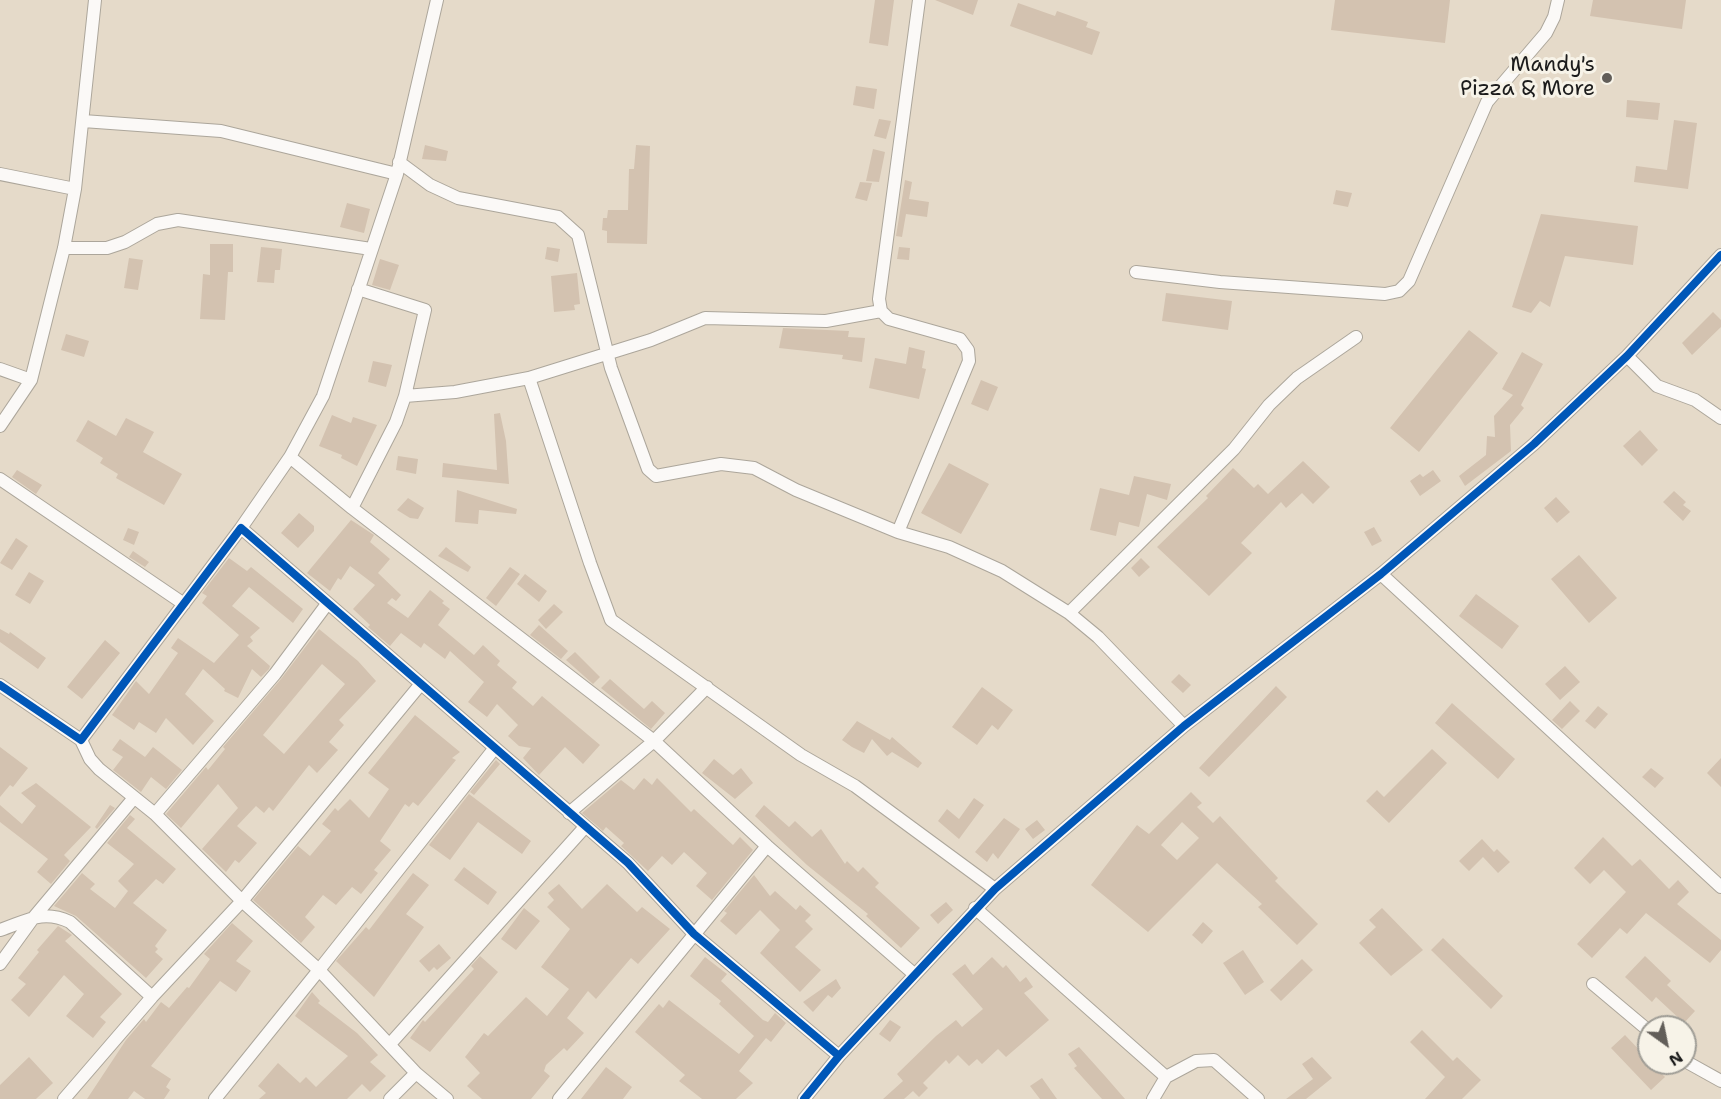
<!DOCTYPE html>
<html>
<head>
<meta charset="utf-8">
<style>
  body { margin:0 }
  #map { position:relative; width:1721px; height:1099px; overflow:hidden; background:#e5dac9; font-family:"Shantell Sans",sans-serif }
  canvas { display:block }
  .north { position:absolute; left:1637px; top:1015px; width:60px; height:60px; box-sizing:border-box; background:#f7f3e8; border:2px solid #9f9d96; border-radius:50%; rotate:147deg; font-size:16px; font-weight:700; line-height:24px; text-align:center; color:#1c1c1c }
  .north::after { content:''; display:block; margin:auto; width:21px; height:27px; background:#625e59; clip-path:polygon(50% 0,100% 100%,50% 72%,0 100%) }
</style>
</head>
<body>
<div id="map">
<canvas width="1721" height="1099"></canvas>
<div class="north">N</div>
</div>
<script>
const c = document.querySelector('canvas').getContext('2d');
c.lineJoin = 'round';
function fill(path, color) { c.fillStyle = color; c.fill(path, 'evenodd'); }
function strokePath(path, color, width, dash) { c.strokeStyle = color; c.lineWidth = width; c.lineCap = dash ? 'butt' : 'round'; c.setLineDash(dash || []); c.stroke(path); }
function drawText(font, color, halo, rows, align = 'center') {
  c.font = font + ' "Shantell Sans",sans-serif'; c.lineWidth = 6; c.setLineDash([]); c.textBaseline = 'middle'; c.strokeStyle = halo; c.fillStyle = color; for (const [text, x, y, turn = 0] of rows) {
    c.save(); c.translate(x, y); c.rotate((+turn || 0) * Math.PI / 180); c.textAlign = isNaN(turn) ? turn : align; if (halo) c.strokeText(text, 0, 0); c.fillText(text, 0, 0); c.restore();
  }
}
const building = new Path2D(`
  M875,0H894L888,46L869,43Z
  M935,0H978L973,15Z
  M1335,0H1450L1445,43L1331,30Z
  M1593,0H1686L1682,29L1590,16Z
  M1018,3L1055,16L1057,11L1088,22L1086,27L1100,32L1092,55L1010,26Z
  M856,86L877,89L874,109L853,105Z
  M1627,100L1660,103L1658,120L1626,117Z
  M879,119L891,121L886,139L874,136Z
  M1674,120L1697,123L1688,189L1634,182L1636,166L1667,170Z
  M425,145L448,151L446,161L422,159Z
  M636,145L650,146L647,244L607,243V231L602,230L603,218H607L608,210H628L629,169H634Z
  M873,149L885,152L879,182L866,181Z
  M905,180L912,182L909,199L929,202L927,217L906,214L902,237L896,236Z
  M860,182L872,183L867,201L855,198Z
  M1336,190L1352,193L1348,207L1333,204Z
  M347,203L370,209L364,233L340,227Z
  M1541,214L1638,226L1633,265L1565,256L1550,307L1540,301L1531,313L1512,307Z
  M210,244H233V272H228L225,320L200,319L203,274L210,275Z
  M261,247L282,249L280,270H275L274,283L257,282Z
  M547,247L560,249L558,262L545,259Z
  M899,247L910,248L909,260L897,259Z
  M129,258L143,260L138,290L124,288Z
  M380,259L399,265L390,290L372,285Z
  M577,273L580,304L574,305L575,310L554,312L551,276Z
  M1166,293L1232,301L1228,330L1162,321Z
  M1713,312L1721,320V327L1692,355L1682,343Z
  M783,328L849,331L848,337L865,338L862,362L842,359L843,355L779,348Z
  M1469,330L1498,353L1419,452L1390,428Z
  M66,334L89,341L84,357L61,350Z
  M909,347L925,351L922,368L926,369L919,399L869,388L875,358L906,364Z
  M1522,352L1543,364L1521,405L1524,408L1510,425L1511,451L1465,486L1459,476L1486,455L1487,436L1495,437L1494,416L1513,395L1502,389Z
  M373,361L392,365L386,387L368,382Z
  M981,380L998,387L988,411L971,404Z
  M500,413L506,441L509,484L442,477L443,463L497,470L494,414Z
  M332,415L351,423L353,417L377,425L357,466L341,458L342,455L319,446Z
  M126,418L154,432L143,452L182,474L164,505L116,478L118,474L100,463L103,458L76,441L88,420L116,436Z
  M1640,430L1658,450L1642,466L1623,446Z
  M398,456L418,459L416,474L396,470Z
  M1303,461L1330,487L1313,504L1302,493L1286,508L1281,502L1241,543L1252,553L1209,596L1157,547L1208,498L1206,496L1233,468L1254,488L1258,484L1268,494Z
  M949,463L989,484L961,534L921,513Z
  M17,470L42,485L36,494L12,477Z
  M1433,470L1441,481L1420,496L1410,481L1420,474L1423,477Z
  M1134,476L1171,484L1167,500L1147,494L1139,527L1119,522L1116,536L1090,530L1100,488L1129,495Z
  M457,490L517,509L516,514L479,510L478,524L455,522Z
  M1674,491L1686,502L1683,505L1691,511L1683,521L1663,502Z
  M1556,497L1570,512L1557,523L1544,508Z
  M408,498L424,508L418,519L410,518L397,510Z
  M299,513L314,526V531L298,548L281,533Z
  M351,520L374,535L370,542L390,559L378,573L401,595L396,601L392,598L387,603L408,618L430,590L444,601L442,603L450,609L438,625L474,655L483,645L500,661L497,665L517,682L512,688L533,706L542,696L600,745L583,764L565,747L539,775L523,758L531,748L519,746L508,736L518,725L497,704L487,717L468,702L484,682L450,651L445,659L424,643L421,648L401,633L390,646L368,627L370,625L353,609L375,585L350,566L341,580L338,578L330,591L307,573Z
  M1374,527L1382,541L1372,546L1364,532Z
  M128,528L139,532L134,545L123,540Z
  M16,538L28,546L12,570L0,563Z
  M446,547L471,567L468,572L438,556Z
  M133,551L149,562L145,567L129,557Z
  M1579,555L1617,598L1589,623L1551,579Z
  M229,558L247,571L251,567L303,609L293,623L249,587L232,606L260,628L250,637L253,641L247,646L270,666L269,669L261,677L252,669L238,698L224,691L225,689L203,669L185,694L214,721L193,745L166,718L156,733L139,722L134,730L112,715L136,681L149,694L178,653L171,648L178,638L214,663L239,635L202,603L207,596L202,593Z
  M1141,558L1150,567L1139,577L1131,568Z
  M510,567L520,574L496,606L486,598Z
  M29,572L44,581L30,604L15,595Z
  M525,574L547,591L539,602L517,584Z
  M1476,594L1519,626L1502,649L1459,616Z
  M554,604L563,612L546,629L538,620Z
  M539,625L568,651L561,659L530,635Z
  M0,629L9,634L10,632L46,658L38,669L0,642Z
  M319,629L358,661L376,681L339,720L344,725L329,742L338,750L317,773L309,765L273,811L269,807L264,813L256,806L237,826L257,843L239,863L235,860L226,872L202,849L238,808L218,784L181,828L166,814L206,767L208,770L225,749L223,747L281,679ZM322,664L345,684L284,754L263,735Z
  M105,640L120,653L82,699L67,687Z
  M575,652L600,677L593,684L566,660Z
  M1565,666L1580,682L1560,700L1545,684Z
  M1179,674L1191,685L1183,693L1171,682Z
  M610,679L644,709L652,701L665,713L651,729L601,688Z
  M1276,686L1287,697L1209,777L1199,768Z
  M982,687L1013,710L998,730L992,725L977,745L952,727Z
  M1570,701L1580,711L1562,729L1552,720Z
  M1452,703L1515,759L1498,779L1435,723Z
  M1598,706L1608,714L1595,729L1585,721Z
  M415,715L460,752L452,758L456,760L418,806L413,802L409,807L405,804L380,841L391,850L374,870L378,873L361,894L352,887L336,905L323,895L305,917L315,927L301,943L253,900L298,846L310,856L331,831L322,824L335,808L338,811L350,799L369,818L389,789L368,773Z
  M857,721L890,740L892,737L922,763L918,768L892,752L887,756L872,739L864,753L852,747L842,740Z
  M120,739L145,757L153,747L182,770L166,789L151,777L141,792L113,770L123,757L112,750Z
  M0,747L28,768L13,787L10,785L0,797Z
  M1432,749L1447,763L1389,823L1366,801L1377,790L1384,797Z
  M1721,758V787L1707,773Z
  M714,759L733,775L741,768L753,783L735,799L702,773Z
  M496,760L500,764L474,795L470,792Z
  M1651,768L1664,778L1655,788L1642,777Z
  M644,778L652,785L657,778L691,812L694,809L733,845L740,837L753,850L712,900L696,886L707,873L684,852L672,865L662,856L648,871L621,846L624,843L606,827L603,831L582,813L621,780L634,790Z
  M36,783L91,827L64,855L70,861L51,884L37,872L48,859L0,822V805L22,824L36,806L21,793Z
  M1191,792L1202,803L1197,807L1213,823L1220,816L1278,878L1275,881L1318,924L1297,945L1258,907L1262,904L1217,863L1148,932L1091,885L1137,825L1149,834ZM1182,822L1199,838L1177,860L1161,845Z
  M469,794L531,841L522,854L478,822L450,860L429,845Z
  M974,798L984,805L959,839L938,821L947,809L959,819Z
  M110,805L115,808L97,829L95,827Z
  M764,805L789,827L795,821L812,837L821,829L845,864L847,861L858,872L863,867L879,883L875,887L920,928L901,948L866,916L868,914L807,865L755,816Z
  M130,815L135,819L127,828L176,869L163,884L156,879L133,903L167,930L155,946L158,949L155,952L163,959L146,978L76,916L54,906L82,873L95,884L90,889L115,908L128,891L118,881L134,864L107,843Z
  M1004,818L1020,829L998,859L993,853L987,862L975,852Z
  M1037,820L1045,830L1033,839L1025,829Z
  M1603,837L1632,866L1640,859L1669,889L1678,880L1689,892L1677,904L1721,940V950L1710,963L1646,913L1627,934L1620,928L1592,958L1577,944L1626,892L1604,870L1590,884L1574,868Z
  M1482,839L1494,852L1497,849L1510,862L1498,873L1483,857L1469,871L1459,861Z
  M464,867L497,892L488,905L454,880Z
  M413,873L429,885L406,914L424,927L374,997L336,961L366,927L369,930Z
  M754,875L770,896L775,891L796,910L800,905L811,915L805,921L813,929L795,947L821,970L800,992L760,953L780,930L760,910L736,935L720,921L727,913L724,911Z
  M559,884L582,909L607,884L637,912L642,907L670,929L638,964L631,958L596,999L588,991L567,1018L584,1033L567,1051L564,1048L546,1065L544,1071L550,1076L531,1099H482L467,1086L480,1073L465,1057L484,1033L488,1036L526,997L547,1016L569,989L541,967L570,929L547,907L554,900L548,893Z
  M946,902L953,910L938,924L930,915Z
  M524,908L540,921L516,950L501,939Z
  M1382,908L1423,950L1391,976L1359,943L1376,927L1369,920Z
  M1203,922L1213,931L1202,944L1192,935Z
  M232,923L253,941L236,961L251,971L236,992L220,981L151,1066L171,1079L166,1087L170,1090L164,1099H145L134,1091L128,1099H87L126,1040L144,1019L146,1022L161,1002L169,1008L187,987L189,988L210,959L204,954Z
  M58,926L72,935L65,941L122,994L100,1017L106,1022L93,1038L66,1016L84,994L64,975L29,1017L11,1000L26,984L18,978L39,952L37,950Z
  M1443,938L1503,996L1491,1009L1431,950Z
  M439,944L451,958L437,970L434,967L429,972L419,961Z
  M1243,950L1264,982L1245,995L1223,963Z
  M480,956L498,972L430,1052L410,1038L423,1020L425,1022L474,969L471,966Z
  M1645,956L1671,981L1667,985L1695,1011L1684,1023L1656,997L1652,1002L1625,977Z
  M705,957L727,974L721,981L763,1020L768,1022L775,1013L786,1023L771,1042L766,1038L739,1071L753,1083L736,1099H702L679,1081L685,1075L635,1032L659,1004L663,1008L669,1000L739,1054L754,1036L719,1004L721,1001L690,976Z
  M992,957L1003,968L1006,965L1020,982L1026,977L1033,987L1024,993L1049,1020L1006,1057L998,1049L982,1064L977,1059L969,1066L958,1055L949,1064L946,1060L923,1083L928,1088L919,1097L913,1091L904,1099H883L903,1081L897,1074L936,1036L956,1020L962,1027L983,1009L952,974L965,964L973,975Z
  M1302,959L1313,970L1281,1001L1270,990Z
  M836,979L841,988L832,998L828,995L813,1012L803,1002Z
  M312,992L320,1001L318,1003L357,1033L378,1055L370,1062L386,1076L370,1092L362,1084L347,1099H259L266,1093L258,1086L278,1063L300,1083L306,1077L316,1087L348,1056L295,1016Z
  M890,1020L901,1027L890,1042L879,1034Z
  M1422,1030L1453,1061L1457,1057L1481,1080L1462,1099H1425L1445,1077L1410,1042Z
  M1625,1035L1665,1077L1651,1090L1611,1048Z
  M1079,1047L1105,1076L1125,1099H1102L1074,1068L1077,1066L1068,1054Z
  M29,1057L53,1083L36,1099H0V1085Z
  M1312,1057L1332,1078L1306,1099H1286L1313,1079L1302,1064Z
  M606,1067L632,1087L623,1099H581Z
  M1042,1078L1057,1099H1040L1030,1086Z`);
const minor = new Path2D(`
  M83,121L221,131L397,174
  M399,162L430,185L458,198L558,217L578,235L611,368L648,469L656,476L721,464L754,468L796,490L898,532L949,547L1002,571L1069,613L1098,637L1184,726
  M0,174L75,189
  M64,248H107L125,242L157,224L178,220L371,249
  M1136,272L1220,282L1385,294L1399,291L1409,281L1487,102L1546,33L1554,17L1558,0
  M1627,356L1657,386L1695,400L1721,418
  M0,369L31,380
  M529,378L651,340L705,318L826,321L881,311
  M405,396L455,392L529,378L590,563L611,620L801,755L855,786L995,889
  M0,426L31,380L64,248L75,189L95,0
  M290,457L352,508L654,741L767,846L914,974
  M0,479L184,604
  M352,508L396,422L405,396L425,310L358,289
  M241,528L290,457L323,396L397,174L437,0
  M898,532L969,361L968,350L960,339L889,319L881,311L879,299L919,0
  M1381,574L1721,887
  M1069,613L1234,449L1269,405L1297,378L1356,337
  M0,685L81,740L241,528L628,863L694,934L839,1056
  M81,740L90,759L99,769L155,814L242,901L319,970L494,749
  M569,813L654,741L707,687
  M155,814L275,674L327,604
  M975,908L1166,1077L1196,1061L1214,1060L1258,1099
  M0,930C27,921 42,909 70,922L152,997
  M0,964L34,917L133,799
  M1593,984L1649,1031
  M390,1044L585,827
  M1685,1061L1721,1081
  M64,1099L152,997L242,901L420,685
  M215,1099L319,970L416,1073L447,1099
  M390,1099L416,1073
  M559,1099L767,846
  M804,1099L839,1056L995,889L1184,726L1381,574L1534,444L1627,356L1721,255
  M1153,1099L1166,1077`);
const cycleway = new Path2D(`
  M0,685L81,740L241,528L628,863L694,934L839,1056
  M804,1099L839,1056L995,889L1184,726L1381,574L1534,444L1627,356L1721,255`);
const markers = [
  [1607,78,6,"#625e59"]
];
const poiNames = [
  ["Mandy's",1595,66],
  ["Pizza & More",1595,90]
];
fill(building, '#d3c2b0');
strokePath(minor, '#aca69b', 14);
strokePath(minor, '#fbf9f7', 12);
strokePath(cycleway, '#0057b8', 8);
for (const [x, y, r, color] of markers) { const dot = new Path2D(); dot.arc(x, y, r, 0, 2 * Math.PI); c.fillStyle = color; c.fill(dot); strokePath(dot, '#f7f3e8', 2); }
drawText('21px', '#1c1c1c', '#f7f3e8', poiNames, 'right');
</script>
</body>
</html>
